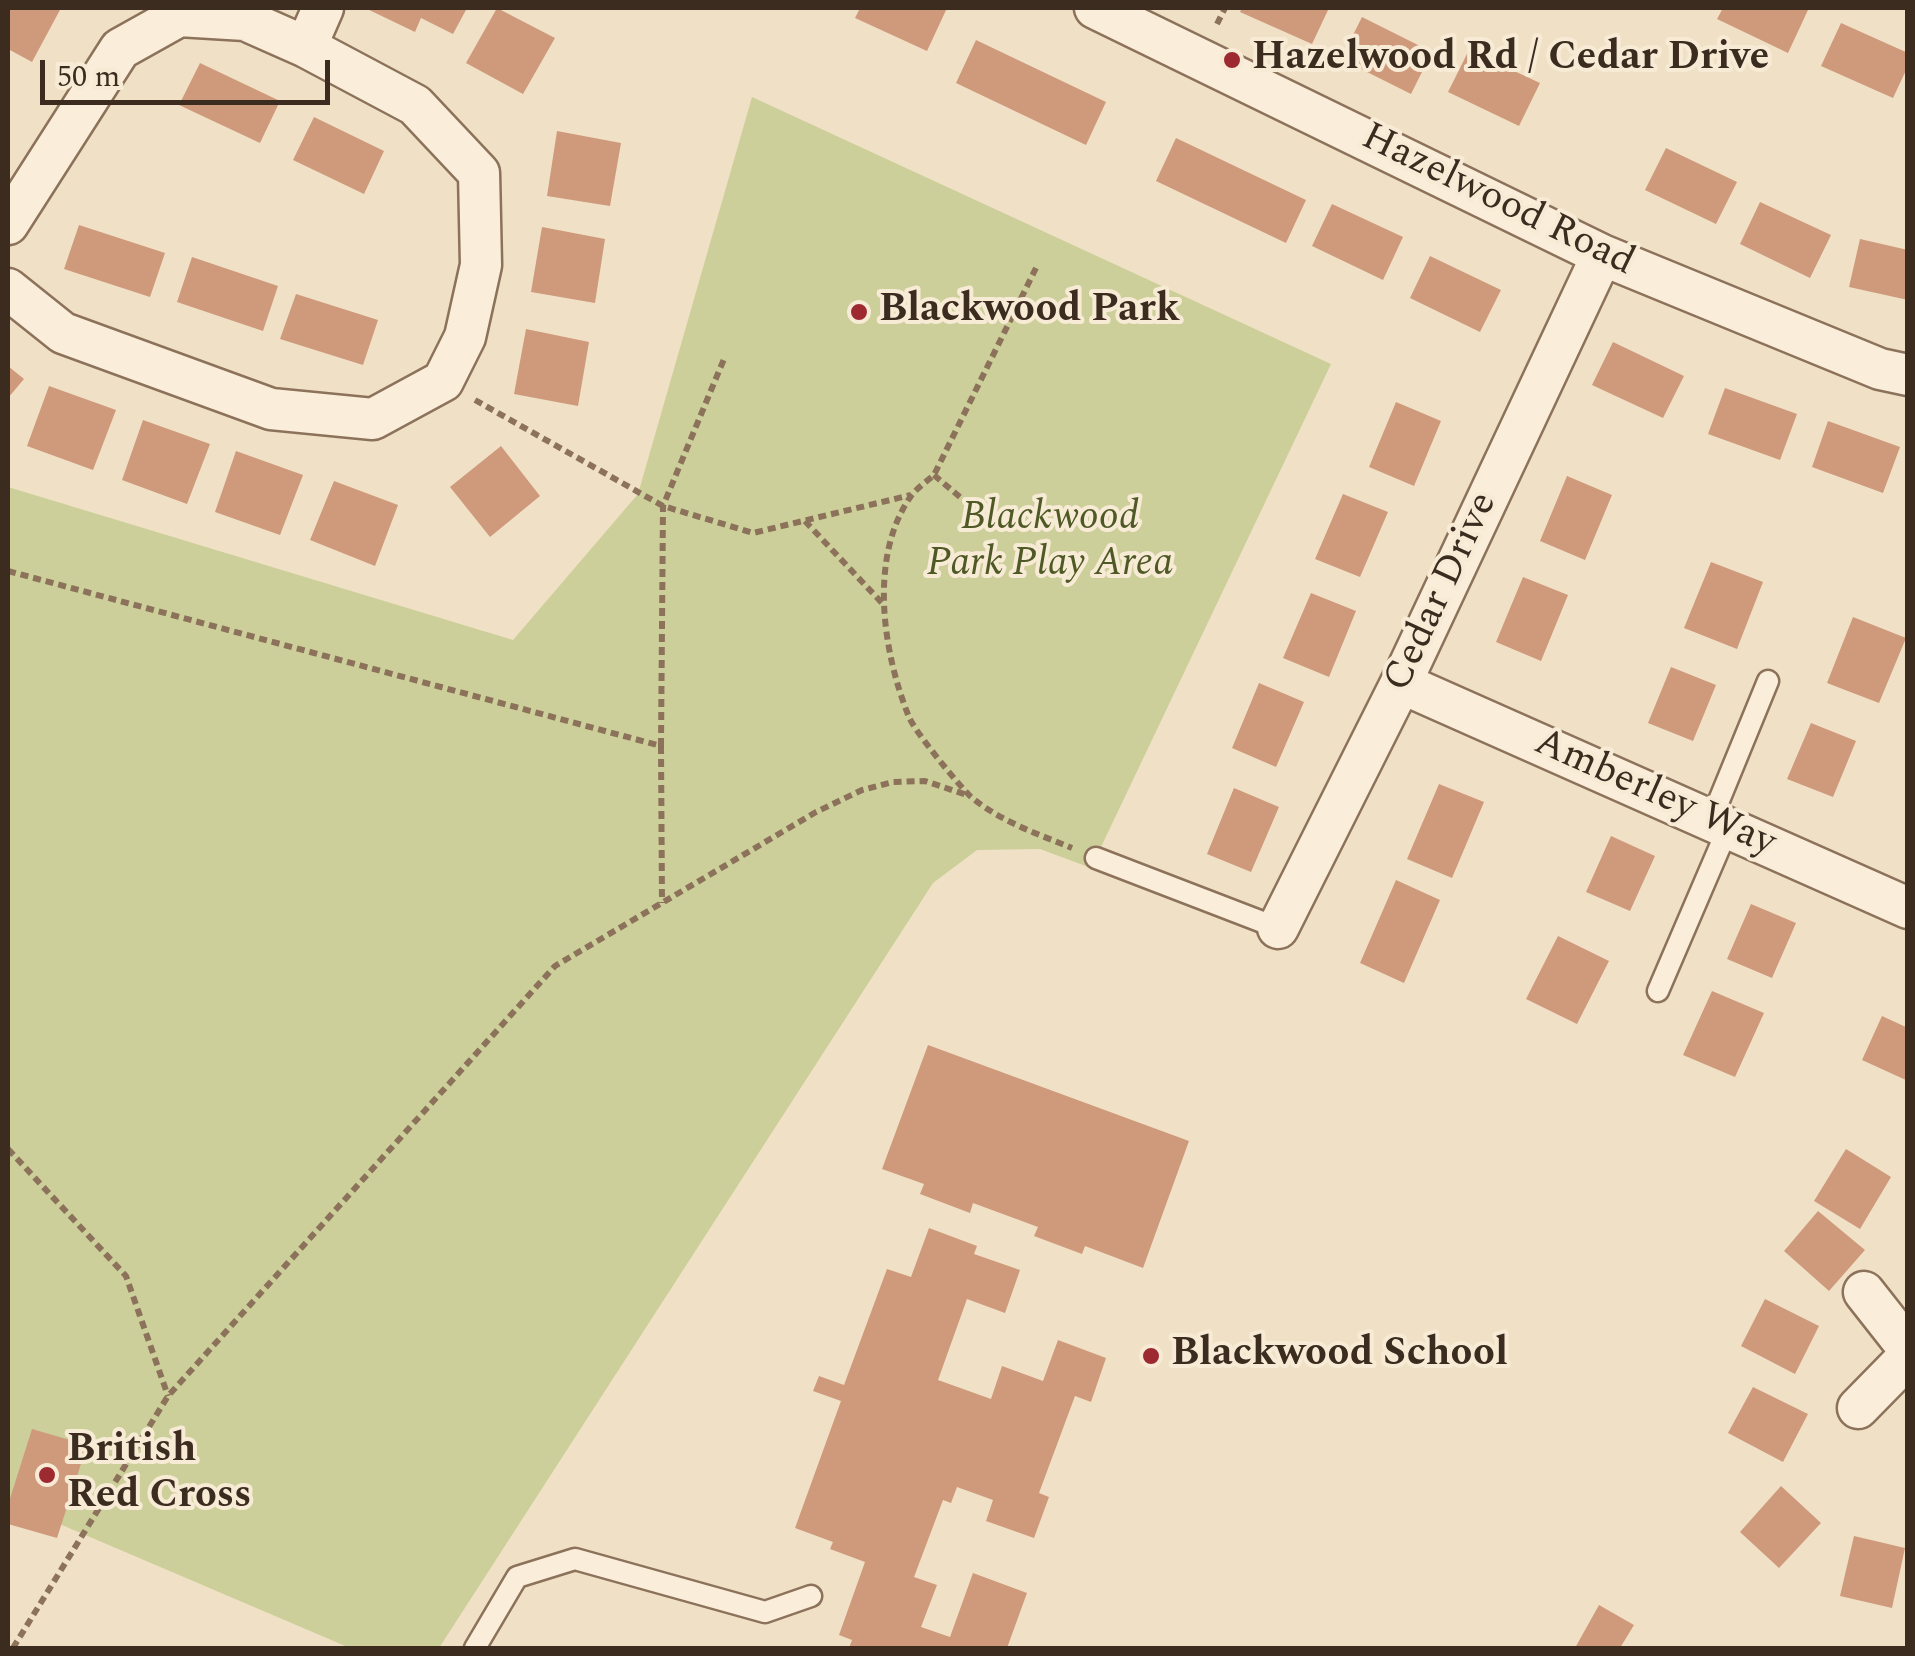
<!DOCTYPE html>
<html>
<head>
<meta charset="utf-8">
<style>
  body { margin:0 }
  #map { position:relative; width:1915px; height:1656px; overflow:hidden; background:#f0e1c6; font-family:Spectral,serif }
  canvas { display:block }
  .frame { position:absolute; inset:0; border:10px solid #3c2b1f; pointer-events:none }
  .scale { position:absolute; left:40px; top:60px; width:290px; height:45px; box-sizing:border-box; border:5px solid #3c2b1f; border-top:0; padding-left:12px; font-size:30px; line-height:35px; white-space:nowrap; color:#3c2b1f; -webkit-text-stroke:8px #f7ebd6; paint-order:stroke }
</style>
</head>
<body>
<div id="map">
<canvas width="1915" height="1656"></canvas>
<div class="frame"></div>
<div class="scale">50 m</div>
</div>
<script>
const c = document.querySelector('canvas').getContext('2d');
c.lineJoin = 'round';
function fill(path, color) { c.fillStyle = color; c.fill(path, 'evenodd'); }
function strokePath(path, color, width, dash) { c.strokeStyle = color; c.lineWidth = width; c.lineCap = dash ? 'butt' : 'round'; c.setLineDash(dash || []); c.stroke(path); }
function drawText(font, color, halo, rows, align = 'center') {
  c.font = font + ' Spectral,serif'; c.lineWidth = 8; c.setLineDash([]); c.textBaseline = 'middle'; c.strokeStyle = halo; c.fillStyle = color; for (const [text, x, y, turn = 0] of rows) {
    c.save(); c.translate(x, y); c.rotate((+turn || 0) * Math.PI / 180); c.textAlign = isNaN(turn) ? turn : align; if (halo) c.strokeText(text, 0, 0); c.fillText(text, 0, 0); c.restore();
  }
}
const green = new Path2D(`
  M752,97L1331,364L1091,868L1040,849L977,850L933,883L439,1648H350L8,1502V487L513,640L638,494Z`);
const building = new Path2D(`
  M8,8H61L32,62L8,49Z
  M365,8H467L453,34L421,18L415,32Z
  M497,8L555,38L523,94L466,63Z
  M860,8H947L927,51L855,18Z
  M1242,8H1329L1312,44L1240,12Z
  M1723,8H1802L1808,10L1788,53L1717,19Z
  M1362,17L1432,52L1411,94L1341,59Z
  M1841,23L1908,53V66L1893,98L1821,66Z
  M976,40L1106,102L1086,145L956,83Z
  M1469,50L1540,83L1519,126L1448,92Z
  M200,63L280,101L260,143L179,105Z
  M314,117L384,151L364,194L293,160Z
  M557,131L621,143L610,206L547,196Z
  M1176,138L1306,200L1286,243L1156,181Z
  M1666,148L1737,182L1716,224L1645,190Z
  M1760,202L1831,235L1810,278L1740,244Z
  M1332,204L1403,237L1383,280L1312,246Z
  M79,225L165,253L150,297L64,269Z
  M542,227L605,239L595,303L531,292Z
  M1860,239L1908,250V300L1849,287Z
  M1430,256L1501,290L1480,332L1410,298Z
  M192,257L278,286L263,331L177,302Z
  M296,294L378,320L363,365L280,339Z
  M526,329L589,342L578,406L514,394Z
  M1613,342L1684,376L1663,418L1592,385Z
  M8,366L24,379L8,398Z
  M49,386L116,410L93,470L27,446Z
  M1725,388L1797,414L1780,460L1708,434Z
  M1396,402L1441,421L1414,486L1369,467Z
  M143,420L210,444L187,504L122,480Z
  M1828,421L1900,447L1883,493L1812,467Z
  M501,446L540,496L490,537L450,487Z
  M236,451L303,475L280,535L215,512Z
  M1567,476L1612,495L1585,560L1540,541Z
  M334,481L398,505L375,566L310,540Z
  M1343,494L1388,512L1360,577L1315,559Z
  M1711,562L1763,582L1737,649L1684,628Z
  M1523,577L1568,595L1541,661L1496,642Z
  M1311,593L1356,611L1329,677L1283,658Z
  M1853,617L1906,638L1879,703L1827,683Z
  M1671,667L1716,685L1693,741L1648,723Z
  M1259,683L1304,702L1276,767L1232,748Z
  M1811,723L1856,741L1833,797L1787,779Z
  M1439,784L1484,802L1452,878L1407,859Z
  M1234,788L1279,807L1251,872L1207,854Z
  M1611,836L1655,856L1630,911L1586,892Z
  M1396,880L1440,900L1404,983L1360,963Z
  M1751,904L1796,923L1772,978L1727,959Z
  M1558,936L1609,961L1577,1024L1526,999Z
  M1712,991L1764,1013L1735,1077L1683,1055Z
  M1882,1016L1908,1028V1081L1862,1060Z
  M928,1045L1189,1141L1143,1268L1085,1246L1082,1254L1034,1236L1038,1227L973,1203L970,1213L920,1194L924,1184L882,1169Z
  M1846,1149L1891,1177L1860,1229L1814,1201Z
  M1818,1211L1865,1250L1829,1291L1784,1251Z
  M929,1228L977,1246L974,1254L1020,1270L1005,1313L967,1299L938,1380L991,1399L1002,1366L1043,1381L1058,1340L1106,1358L1091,1402L1075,1396L1039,1493L1049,1497L1034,1538L986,1521L993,1500L957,1487L951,1503L943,1500L914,1577L937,1585L921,1627L950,1637L973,1573L1027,1593L1007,1648H849L852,1640L839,1635L865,1562L830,1549L833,1542L795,1528L841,1401L813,1391L819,1376L844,1385L887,1269L911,1277Z
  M1765,1299L1819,1326L1795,1374L1741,1346Z
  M1753,1387L1808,1414L1783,1462L1728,1433Z
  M32,1429L87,1445L57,1538L8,1524V1505Z
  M1781,1486L1821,1523L1779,1568L1740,1532Z
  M1854,1536L1905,1548L1892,1608L1840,1596Z
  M1599,1605L1634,1625L1620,1648H1575Z`);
const path = new Path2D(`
  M1217,24L1225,8
  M1036,268L934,475C926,482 917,488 911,496C868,557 883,653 909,717C915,732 958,784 970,796C999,821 1038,834 1072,848
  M475,400L663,506L753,533L911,495
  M934,475L974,509L997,522
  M805,521L882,603
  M8,571L661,746L663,506L724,359
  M661,746L662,903
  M8,1149L126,1276L168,1396
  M13,1648L168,1396L555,966L816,812L862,790L893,782L925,781L970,796`);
const service = new Path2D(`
  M1711,820L1768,681
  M1096,858L1278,928
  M1658,991L1728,828
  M475,1648L517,1577L575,1559L765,1612L811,1596`);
const minor = new Path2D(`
  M1095,8L1602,255L1880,369L1908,375
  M306,47L323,8
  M8,224L120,49L179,16L245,20L306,47L415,105L479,173L481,265L465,337L443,381L373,419L271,409L63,333L8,289
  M1401,683L1908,908
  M1278,928L1401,683L1602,255
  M1864,1292L1908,1348
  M1858,1408L1908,1357`);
const markers = [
  [1232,60,10,"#9d2931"],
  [859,312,10,"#9d2931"],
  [1151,1356,10,"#9d2931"],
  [47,1475,10,"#9d2931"]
];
const poiNames = [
  ["Hazelwood Rd / Cedar Drive",1252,60],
  ["Blackwood Park",879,312],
  ["Blackwood School",1171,1356],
  ["British",67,1452],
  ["Red Cross",67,1498]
];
const streetNames = [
  ["Hazelwood Road",1497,202,26],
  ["Cedar Drive",1443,593,-65],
  ["Amberley Way",1654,795,24]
];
const parkNames = [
  ["Blackwood",1050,520],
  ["Park Play Area",1050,566]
];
fill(green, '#cccf99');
fill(building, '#cf997b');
strokePath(service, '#8c725b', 25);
strokePath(minor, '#8c725b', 45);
strokePath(path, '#8c725b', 6, [8, 5]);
strokePath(service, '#faeeda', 20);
strokePath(minor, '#faeeda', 40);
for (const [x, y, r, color] of markers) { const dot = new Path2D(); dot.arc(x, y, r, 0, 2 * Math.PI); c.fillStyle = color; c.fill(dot); strokePath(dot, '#f7ebd6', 4); }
drawText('bold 40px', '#3c2b1f', '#f7ebd6', poiNames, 'left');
drawText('40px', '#3c2b1f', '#f7ebd6', streetNames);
drawText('italic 40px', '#4f5925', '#f7ebd6', parkNames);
</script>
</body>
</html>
